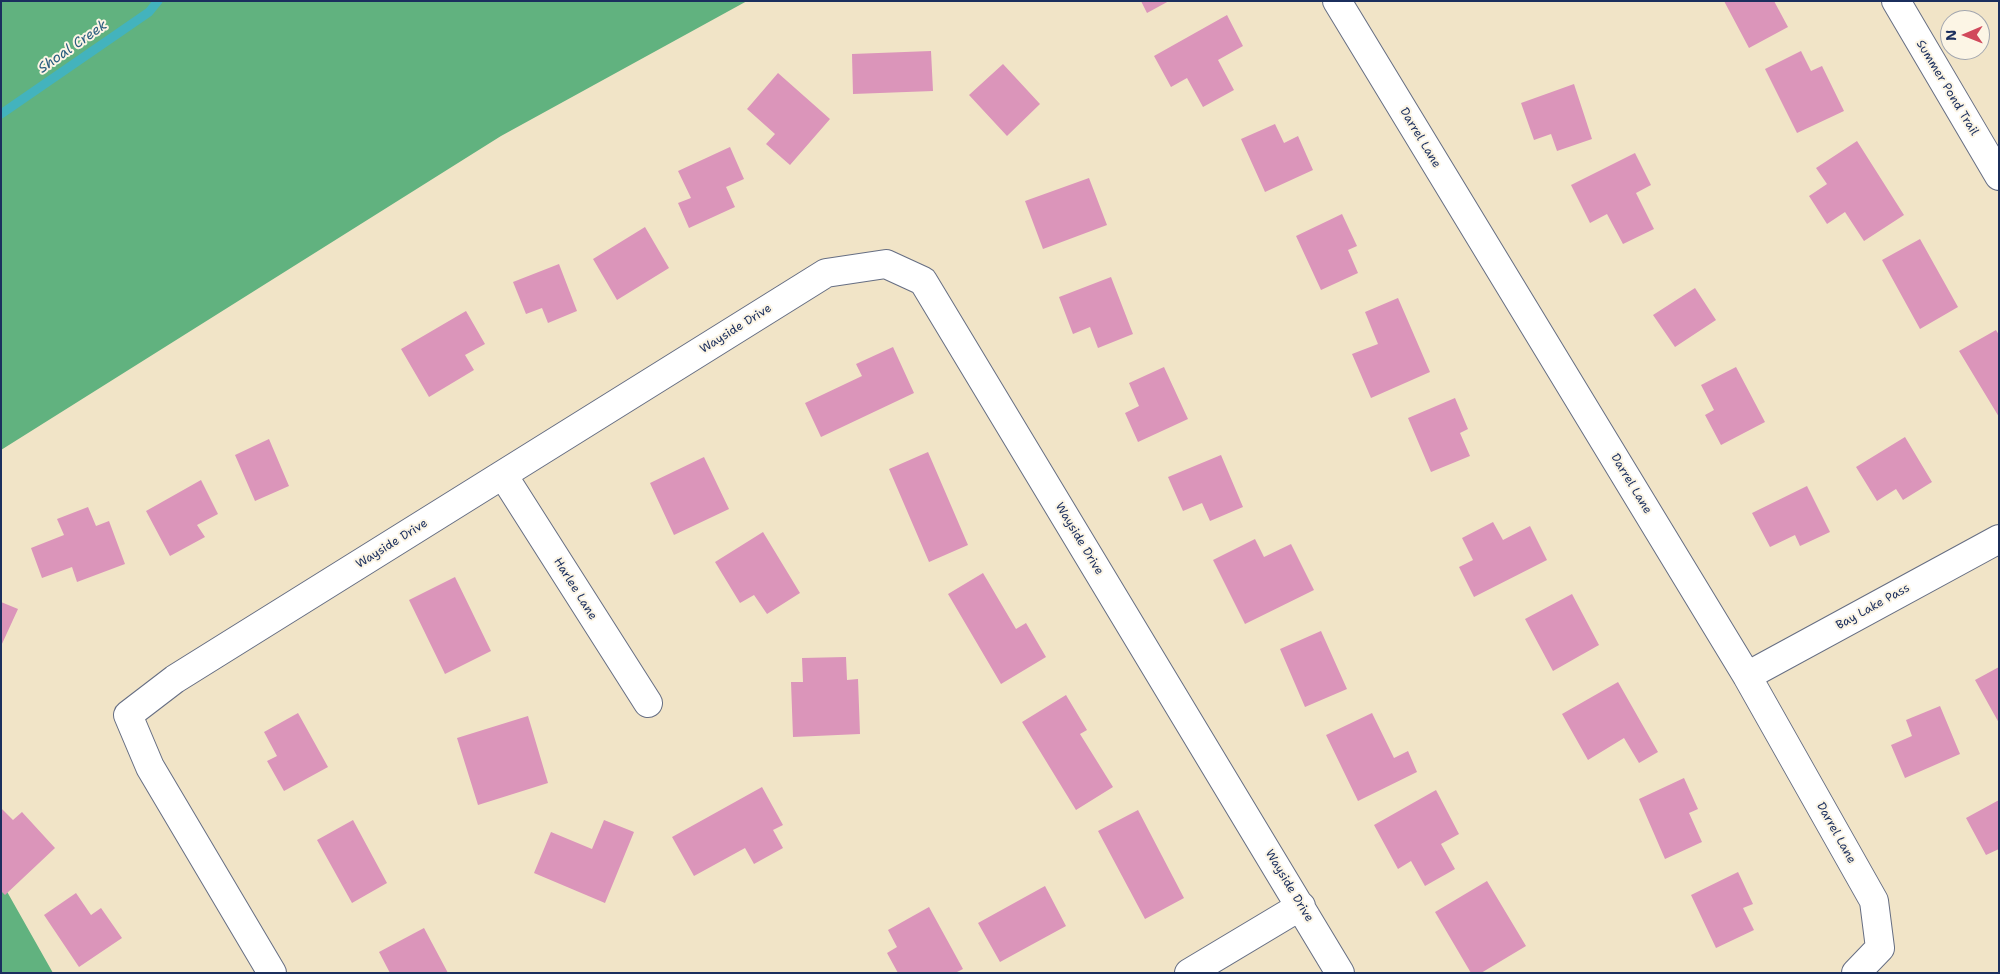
<!DOCTYPE html>
<html>
<head>
<meta charset="utf-8">
<style>
  body { margin:0 }
  #map { position:relative; width:2000px; height:974px; overflow:hidden; background:#f1e4c7; font-family:"Shantell Sans",sans-serif }
  canvas { display:block }
  .frame { position:absolute; inset:0; border:2px solid #1b2f5e; pointer-events:none }
  .north { position:absolute; left:1940px; top:10px; width:50px; height:50px; box-sizing:border-box; background:#fcf5e5; border:1px solid #a2a6af; border-radius:50%; rotate:269deg; font-size:14px; font-weight:700; line-height:20px; text-align:center; color:#1b2f5e }
  .north::after { content:''; display:block; margin:auto; width:18px; height:22px; background:#d1495b; clip-path:polygon(50% 0,100% 100%,50% 72%,0 100%) }
</style>
</head>
<body>
<div id="map">
<canvas width="2000" height="974"></canvas>
<div class="frame"></div>
<div class="north">N</div>
</div>
<script>
const c = document.querySelector('canvas').getContext('2d');
c.lineJoin = 'round';
function fill(path, color) { c.fillStyle = color; c.fill(path, 'evenodd'); }
function strokePath(path, color, width, dash) { c.strokeStyle = color; c.lineWidth = width; c.lineCap = dash ? 'butt' : 'round'; c.setLineDash(dash || []); c.stroke(path); }
function drawText(font, color, halo, rows, align = 'center') {
  c.font = font + ' "Shantell Sans",sans-serif'; c.lineWidth = 4; c.setLineDash([]); c.textBaseline = 'middle'; c.strokeStyle = halo; c.fillStyle = color; for (const [text, x, y, turn = 0] of rows) {
    c.save(); c.translate(x, y); c.rotate((+turn || 0) * Math.PI / 180); c.textAlign = isNaN(turn) ? turn : align; if (halo) c.strokeText(text, 0, 0); c.fillText(text, 0, 0); c.restore();
  }
}
const forest = new Path2D(`
  M1,1H747L501,136L1,450Z
  M1,881L53,973H1Z`);
const stream = new Path2D(`
  M1,114L149,12L158,1`);
const building = new Path2D(`
  M1141,1H1169L1147,13Z
  M1724,1H1774L1788,27L1749,48Z
  M1227,15L1243,46L1218,60L1234,90L1203,107L1187,78L1171,87L1154,56Z
  M931,51L933,91L853,94L852,54Z
  M1801,51L1811,71L1822,66L1844,111L1797,133L1765,69Z
  M1003,64L1040,104L1007,136L969,95Z
  M778,73L830,119L790,165L766,144L775,134L747,109Z
  M1574,84L1592,139L1557,151L1551,134L1534,140L1521,103Z
  M1275,124L1284,143L1298,136L1313,170L1265,192L1241,139Z
  M1857,141L1904,215L1864,241L1845,212L1827,224L1809,196L1827,184L1816,168Z
  M730,147L744,179L726,187L735,207L689,228L678,203L691,198L678,171Z
  M1635,153L1651,185L1636,193L1654,229L1623,244L1607,214L1590,223L1571,185Z
  M1089,178L1107,225L1043,249L1025,201Z
  M1342,214L1357,246L1348,250L1358,273L1321,290L1296,236Z
  M645,227L669,268L617,300L593,259Z
  M1920,239L1958,307L1920,329L1882,260Z
  M559,264L577,311L548,323L542,308L526,314L513,282Z
  M1111,277L1133,334L1098,348L1090,327L1073,334L1059,297Z
  M1695,288L1716,320L1675,347L1653,315Z
  M1398,298L1430,372L1371,398L1352,354L1378,344L1365,312Z
  M466,311L485,344L465,355L474,370L429,397L401,349Z
  M1996,330L1999,335V417L1959,351Z
  M893,347L914,393L821,437L805,403L862,376L856,364Z
  M1164,367L1188,419L1138,442L1125,413L1139,406L1129,383Z
  M1736,367L1765,422L1721,445L1705,415L1714,410L1701,385Z
  M1455,398L1468,429L1460,433L1470,456L1431,472L1408,418Z
  M1905,437L1932,482L1903,500L1896,489L1877,501L1856,467Z
  M269,439L289,486L255,501L235,455Z
  M928,452L968,545L929,562L889,469Z
  M1221,455L1243,507L1210,521L1202,503L1183,511L1168,477Z
  M704,457L729,509L674,535L650,483Z
  M201,480L218,514L197,525L205,537L170,556L146,511Z
  M1807,486L1830,532L1800,546L1795,535L1770,547L1752,513Z
  M88,507L96,526L109,521L125,564L77,582L72,567L42,578L31,548L64,535L57,519Z
  M1493,522L1503,540L1530,526L1547,560L1474,597L1459,567L1473,560L1462,538Z
  M763,532L800,593L767,614L754,595L740,603L715,562Z
  M1255,539L1264,557L1291,544L1314,590L1245,624L1213,560Z
  M983,573L1016,629L1026,623L1046,657L1001,684L948,594Z
  M455,577L491,651L445,674L409,600Z
  M1572,594L1599,645L1553,671L1525,619Z
  M1,602L18,609L1,646Z
  M1321,631L1347,689L1305,707L1280,649Z
  M846,657L847,680L858,679L860,734L793,737L791,682H803L802,658Z
  M1999,667V723L1975,680Z
  M1618,682L1658,752L1639,763L1624,738L1588,760L1562,714Z
  M1066,695L1087,730L1080,734L1113,787L1076,810L1022,722Z
  M1940,706L1960,754L1905,778L1891,745L1912,736L1906,720Z
  M298,713L328,767L284,791L267,761L277,756L264,732Z
  M1372,713L1394,758L1408,751L1417,772L1358,801L1326,735Z
  M528,716L548,783L478,805L457,738Z
  M1684,778L1698,809L1689,813L1702,842L1665,859L1639,799Z
  M762,787L783,825L773,830L783,848L754,864L745,848L694,876L672,837Z
  M1436,790L1459,834L1441,844L1455,869L1425,886L1411,861L1398,869L1374,825Z
  M1999,800V849L1986,855L1966,818Z
  M1,808L13,820L22,812L55,848L5,895L1,891Z
  M1138,810L1184,898L1145,919L1098,831Z
  M353,820L387,883L352,903L317,840Z
  M604,820L634,832L605,903L534,873L551,832L592,849Z
  M1738,872L1753,904L1743,908L1754,930L1716,948L1691,895Z
  M1487,881L1526,946L1481,973H1471L1435,912Z
  M1045,886L1066,926L1000,962L978,923Z
  M76,893L91,915L101,908L122,938L79,967L44,915Z
  M929,907L963,969L955,973H898L887,953L897,947L888,930Z
  M424,928L448,973H390L379,952Z`);
const street = new Path2D(`
  M1337,1L1747,676L1874,901L1880,948L1856,973
  M1896,1L1999,176
  M503,475L648,703
  M1747,676L1999,539
  M272,973L150,767L128,715L175,679L826,273L886,264L923,281L1340,973
  M1189,973L1301,906`);
const streetNames = [
  ["Summer Pond Trail",1947,88,59],
  ["Darrel Lane",1420,138,59],
  ["Wayside Drive",736,329,-32],
  ["Darrel Lane",1631,484,59],
  ["Wayside Drive",1079,539,59],
  ["Wayside Drive",392,544,-32],
  ["Harlee Lane",575,589,58],
  ["Bay Lake Pass",1873,607,-29],
  ["Darrel Lane",1836,833,61],
  ["Wayside Drive",1289,886,59]
];
const waterNames = [
  ["Shoal Creek",73,47,-35]
];
fill(forest, '#61b27f');
strokePath(stream, '#43b3bd', 9);
fill(building, '#db95ba');
strokePath(street, '#666e83', 30);
strokePath(street, '#fff', 28);
drawText('12px', '#1b2f5e', '#fcf5e5', streetNames);
drawText('italic 14px', '#295d7f', '#fcf5e5', waterNames);
</script>
</body>
</html>
